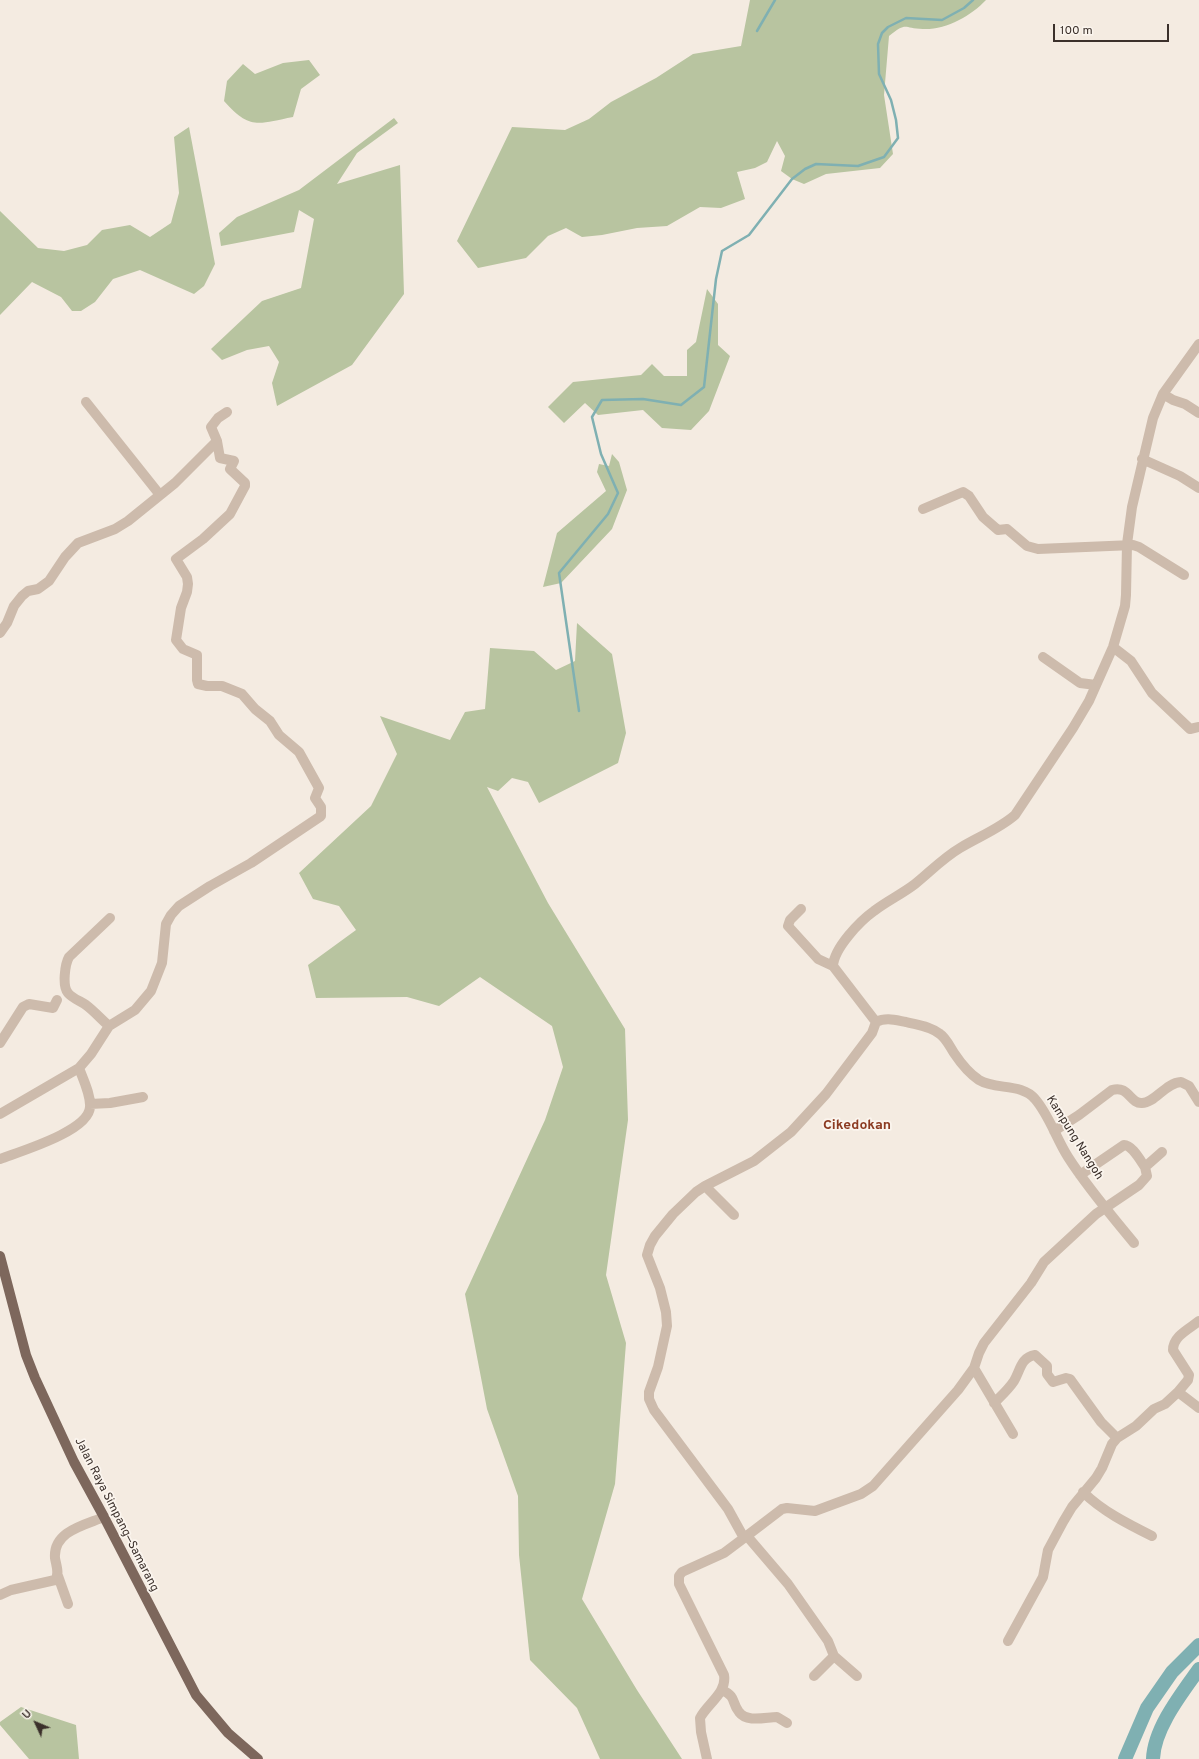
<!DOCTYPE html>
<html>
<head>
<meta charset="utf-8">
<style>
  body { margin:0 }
  #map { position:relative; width:1199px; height:1759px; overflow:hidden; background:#f4ebe1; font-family:Overpass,sans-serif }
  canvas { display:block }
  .north { position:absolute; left:16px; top:1703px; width:40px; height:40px; -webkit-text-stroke:3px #fbf5ee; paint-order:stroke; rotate:314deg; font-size:11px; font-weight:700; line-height:16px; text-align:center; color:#3b302b }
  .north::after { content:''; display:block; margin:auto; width:14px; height:18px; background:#3b302b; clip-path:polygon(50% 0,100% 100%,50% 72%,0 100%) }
  .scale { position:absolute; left:1053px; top:24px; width:116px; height:18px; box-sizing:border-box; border:2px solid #3b302b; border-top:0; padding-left:5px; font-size:12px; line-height:14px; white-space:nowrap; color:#3b302b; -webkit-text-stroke:3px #fbf5ee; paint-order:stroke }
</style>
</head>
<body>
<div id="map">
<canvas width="1199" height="1759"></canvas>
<div class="north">U</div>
<div class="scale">100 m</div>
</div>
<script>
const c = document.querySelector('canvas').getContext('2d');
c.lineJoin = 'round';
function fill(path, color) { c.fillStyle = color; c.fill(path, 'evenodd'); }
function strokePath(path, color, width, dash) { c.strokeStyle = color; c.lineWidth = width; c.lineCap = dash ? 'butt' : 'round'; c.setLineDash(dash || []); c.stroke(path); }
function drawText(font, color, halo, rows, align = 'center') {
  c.font = font + ' Overpass,sans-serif'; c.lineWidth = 3.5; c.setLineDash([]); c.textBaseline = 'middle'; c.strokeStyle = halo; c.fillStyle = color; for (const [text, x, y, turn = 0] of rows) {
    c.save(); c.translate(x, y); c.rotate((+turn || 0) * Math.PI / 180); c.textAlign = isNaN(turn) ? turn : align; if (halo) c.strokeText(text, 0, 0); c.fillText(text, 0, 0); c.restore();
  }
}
const green = new Path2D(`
  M750,0H986C971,16 946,30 923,29C903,29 908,21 889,36L884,95L893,154L880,168L826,174L804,184L792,179L781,171L785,156L777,141L767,162L755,168L737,172L745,199L721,208L700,207L667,226L637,228L602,235L582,237L566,228L548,236L526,258L478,268L457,241L512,127L565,130L589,119L611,102L656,78L693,54L741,46Z
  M309,60L320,75L301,89L293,117C257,124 250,130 224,101L227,81L243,64L255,74L283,63Z
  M394,118L398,123L357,153L337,184L400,165L404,294L352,365L277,406L272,383L279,362L269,346L247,350L222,360L211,349L262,301L301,288L314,219L299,210L294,232L221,246L219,233L237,217L299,190Z
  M189,127L215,264L204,286L194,294L140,270L113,279L95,302L81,311H72L61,297L32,282L0,315V211L38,248L64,251L87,245L102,230L130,225L150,237L171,223L179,193L174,137Z
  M707,289L718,304V345L730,356L709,411L691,430L662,428L643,410L598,415L585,403L564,423L548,407L573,382L641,375L652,364L664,376H687V350L696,342Z
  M612,454L619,462L627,490L612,529L561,583L543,587L557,533L606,491L597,472L599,464L609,466Z
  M577,623L612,654L626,733L618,763L539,803L528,782L512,778L498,791L487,787L548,903L625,1029L628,1120L606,1275L626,1343L615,1484L582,1599L637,1690L682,1759H600L577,1708L530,1660L519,1555L518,1496L487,1409L465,1294L545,1120L563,1067L552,1026L480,977L439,1006L407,997L316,998L308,965L356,930L339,906L313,899L299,873L371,806L397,754L380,716L450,740L465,712L485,709L490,648L534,651L556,670L575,661Z
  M21,1707L76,1725L79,1759H29L0,1725V1722Z`);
const stream = new Path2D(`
  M757,31L775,0
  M579,711L559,573L608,514L618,493L601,454L592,417L602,400L643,399L681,405L704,387L716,279L722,251L749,235L792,179L805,169L816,164L858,166L884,157L898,138L896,120L891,100L879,74L878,44L882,33L888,27L906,18L942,20L964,8L973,0`);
const river = new Path2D(`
  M1125,1759L1147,1708L1172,1672L1199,1645
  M1153,1759C1154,1728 1182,1693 1199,1669`);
const minor = new Path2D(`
  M1163,394L1173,400L1185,404L1199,413
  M86,402L160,495
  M1142,459L1180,476L1199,488
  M923,509L963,492L969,496L983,517L998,530L1007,529L1027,546L1038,549L1133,545L1139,547L1184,575
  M0,633L7,623L14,606L22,596L28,591L38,589L49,581L65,557L78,543L115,529L128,521L175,483L217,441L211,427L218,418L227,412
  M1113,647L1131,661L1152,693L1190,729L1199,727
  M1043,657L1080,683L1096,685
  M801,909L790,920L788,926L818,959L833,966
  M876,1022C886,1017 895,1020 906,1022C917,1025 930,1026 940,1034C946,1038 950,1047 954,1053C960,1062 970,1074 979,1080C995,1090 1022,1083 1035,1099C1049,1115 1056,1138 1068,1157C1087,1187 1111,1215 1134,1243
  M109,1026C101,1019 94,1011 86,1005C80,1001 72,998 68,993C62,986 65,964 69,957L110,918
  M0,1043L23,1007L29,1004L53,1008L57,1000
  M90,1104L110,1103L143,1097
  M0,1114L79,1068
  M1054,1131L1079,1115L1112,1090C1129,1085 1130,1104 1142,1103C1155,1103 1165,1083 1181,1082L1189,1086L1199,1102
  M0,1159C21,1151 89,1131 90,1107C91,1095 83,1079 79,1068L91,1054L109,1026L135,1010L151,991L162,963L166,924L171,915L179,906L210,886L251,863L321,816V807L315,798L319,788L299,752L279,735L270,721L255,709L242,694L222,686H207L198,684L197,680V655L183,649L176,640L181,608L187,592L188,584L187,577L176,559L203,539L230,514L245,486V483L230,469L234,461L220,458L217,441
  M1080,1175L1124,1145C1132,1145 1140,1160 1145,1167
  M705,1186L734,1215
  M1199,1321C1189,1329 1173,1336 1173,1350L1189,1375L1188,1380L1178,1392L1199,1408
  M974,1368L1013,1434
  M994,1403C1001,1396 1008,1390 1014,1381C1020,1371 1021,1357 1035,1355L1047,1366V1374L1053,1382L1066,1378L1070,1379L1101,1422L1117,1438
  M1083,1492C1102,1511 1128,1524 1152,1536
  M747,1536L788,1584L828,1641L834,1656L814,1676
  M744,1538L782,1509L787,1508L815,1511L861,1494L873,1486L958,1390L974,1368L979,1353L984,1343L1031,1283L1044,1262L1096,1214L1139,1185L1147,1176L1145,1167L1162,1152
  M58,1576L68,1604
  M0,1595L11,1590L55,1580C60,1574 56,1565 55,1558C53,1531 85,1525 104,1517
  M1008,1641L1043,1577L1048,1550L1063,1522L1072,1507L1096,1478L1102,1468L1112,1444L1117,1438L1136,1426L1154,1409L1165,1404L1178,1392
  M834,1656L857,1676
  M722,1690C737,1697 731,1702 739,1712C747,1723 766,1717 777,1717L787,1723
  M707,1759L701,1732L700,1718C708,1703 727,1693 724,1675L679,1584V1576L682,1572L724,1553L744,1538L728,1509L654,1410L649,1399V1392L658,1367L667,1326L666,1312L660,1288L647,1255L650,1245L655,1236L673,1214L696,1192L705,1186L754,1161L791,1132L826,1094L872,1033L876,1022L833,966C834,948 860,921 874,911C887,901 902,894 915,884C930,872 943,858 960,848C978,837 999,829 1015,815L1073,728L1089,701L1113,647L1125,606L1126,595L1127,544L1132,507L1153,418L1163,394L1199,344`);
const major = new Path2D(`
  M0,1256L26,1355L35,1378L74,1462L104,1517L196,1695L228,1733L258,1759`);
const streetNames = [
  ["Kampung Nangoh",1074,1138,58],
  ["Jalan Raya Simpang—Samarang",116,1515,63]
];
const quarterNames = [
  ["Cikedokan",857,1126]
];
fill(green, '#b8c4a0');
strokePath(stream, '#7fb0b2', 2.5);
strokePath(river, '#7fb0b2', 14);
strokePath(minor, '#cdbbac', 10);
strokePath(major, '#7d675c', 10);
drawText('12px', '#3b302b', '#fbf5ee', streetNames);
drawText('bold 14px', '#8c3b22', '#fbf5ee', quarterNames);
</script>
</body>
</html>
